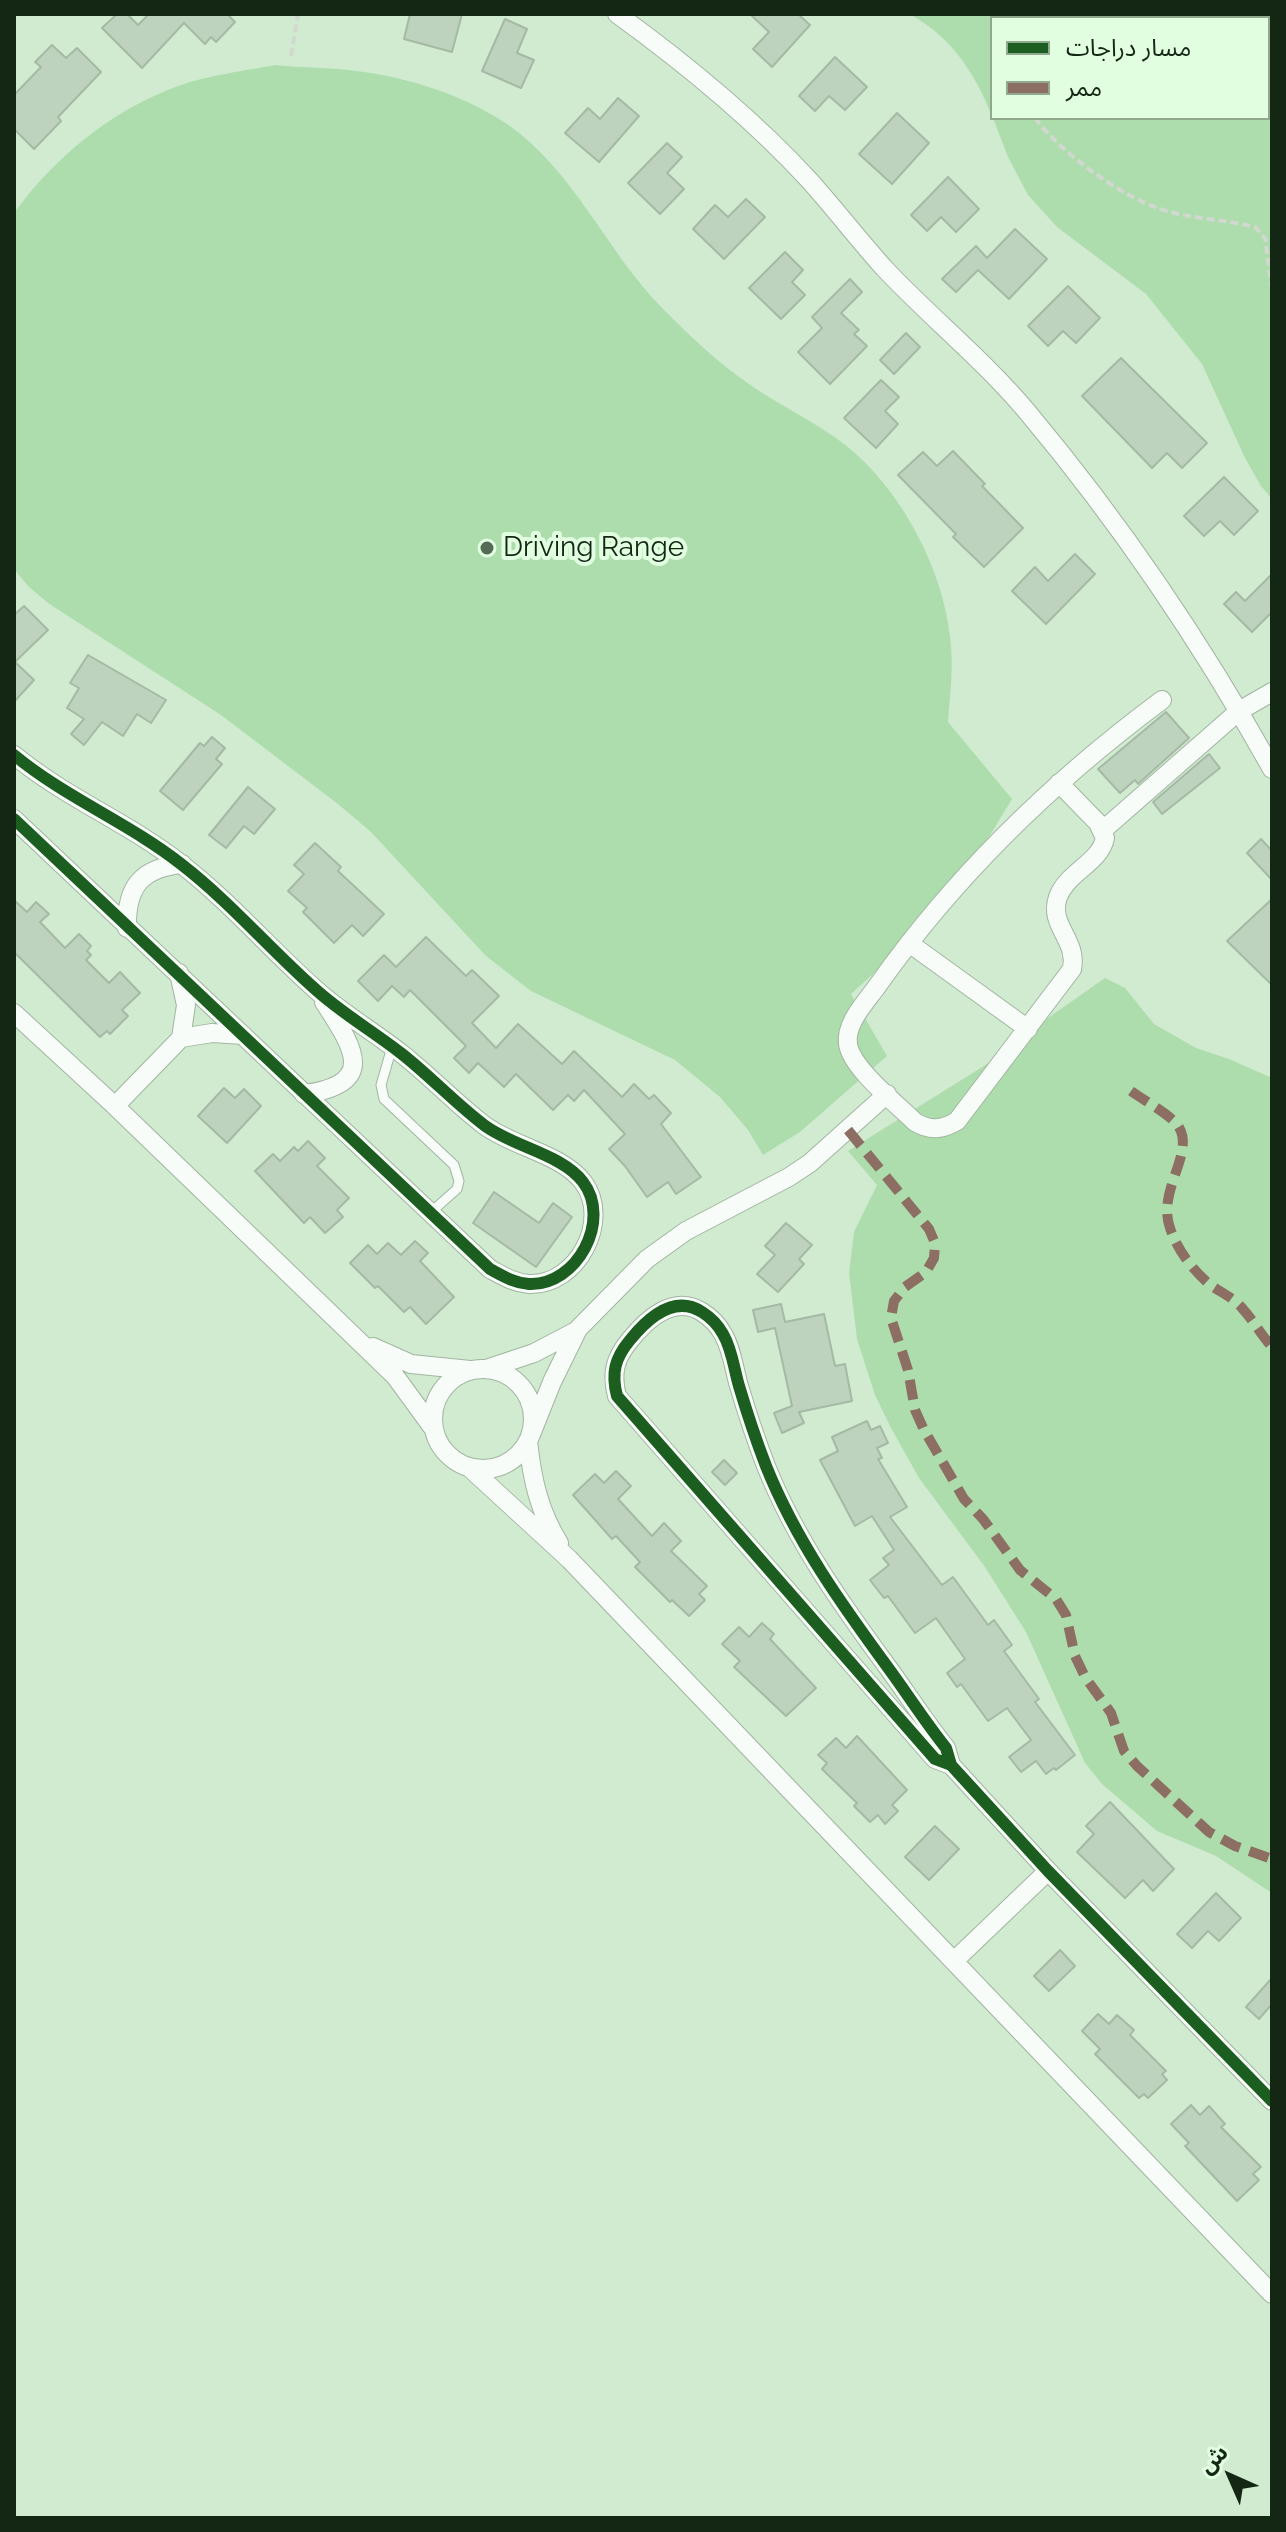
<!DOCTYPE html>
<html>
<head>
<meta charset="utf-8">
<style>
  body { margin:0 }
  #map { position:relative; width:1286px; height:2532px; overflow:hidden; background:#d0ebd0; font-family:Raleway,"Noto Sans Arabic",sans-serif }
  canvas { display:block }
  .frame { position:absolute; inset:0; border:16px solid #142614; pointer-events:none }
  .legend { position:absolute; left:990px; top:16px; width:280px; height:104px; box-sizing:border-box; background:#e1fee0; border:2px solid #8fa88e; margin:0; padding:10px 14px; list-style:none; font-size:24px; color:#142614 }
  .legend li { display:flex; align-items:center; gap:16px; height:40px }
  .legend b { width:40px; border:2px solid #8fa88e }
  .north { position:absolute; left:1190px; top:2436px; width:80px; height:80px; -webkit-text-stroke:6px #e1fee0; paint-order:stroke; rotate:315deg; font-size:22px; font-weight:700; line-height:32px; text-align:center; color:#142614 }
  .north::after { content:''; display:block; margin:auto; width:28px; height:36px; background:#142614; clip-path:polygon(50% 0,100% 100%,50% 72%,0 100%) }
</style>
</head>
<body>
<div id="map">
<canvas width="1286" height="2532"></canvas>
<div class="frame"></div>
<ul class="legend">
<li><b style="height:10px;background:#1b5e20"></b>مسار دراجات</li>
<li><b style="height:10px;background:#8d6e63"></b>ممر</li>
</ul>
<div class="north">ش</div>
</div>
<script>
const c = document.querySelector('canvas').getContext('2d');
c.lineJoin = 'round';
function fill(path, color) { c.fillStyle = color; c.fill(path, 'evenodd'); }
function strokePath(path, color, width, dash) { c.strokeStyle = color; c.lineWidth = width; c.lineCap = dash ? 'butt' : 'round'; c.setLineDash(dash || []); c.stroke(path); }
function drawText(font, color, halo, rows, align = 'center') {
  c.font = font + ' Raleway,sans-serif'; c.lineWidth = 8; c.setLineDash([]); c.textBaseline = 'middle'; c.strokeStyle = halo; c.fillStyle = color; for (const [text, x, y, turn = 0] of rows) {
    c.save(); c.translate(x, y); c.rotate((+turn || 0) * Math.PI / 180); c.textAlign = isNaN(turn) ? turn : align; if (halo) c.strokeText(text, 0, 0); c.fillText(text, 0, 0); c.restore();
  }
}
const green = new Path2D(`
  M909,14H1272V499L1261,486L1245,458L1202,364L1146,294L1057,227L1028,195L1008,157L993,118H1268V18H992V116C975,73 951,36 909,14Z
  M276,65C300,68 324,67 348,70C404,76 460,93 507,124C574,170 606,251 662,308C689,335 717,362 749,384C783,408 823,425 855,453C905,498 943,571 950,637C954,666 950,694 948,722L1012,799L969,870L915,936L851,994L887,1056L800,1132L763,1155L748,1130L720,1097L675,1060L531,991L486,956L371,832L338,804L221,715L48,603L28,586L14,569V213C58,153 118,105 190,82C218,74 247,70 276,65Z
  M1105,978L1125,988L1154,1024L1196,1048L1229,1059L1272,1078V1893L1216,1856L1157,1831L1102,1784L1085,1763L1026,1632L985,1567L919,1478L891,1428L875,1395L857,1339L849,1273L854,1232L877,1185L848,1151L987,1064L1038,1025Z`);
const building = new Path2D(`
  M117,14H127L138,25L149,14H227L235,22L216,42L211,37L205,44L184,23L142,68L102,28Z
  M410,14H462L452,52L404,39Z
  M750,14H798L810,25L772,67L753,49L769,32Z
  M505,19L527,29L517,53L534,60L521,88L482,71Z
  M52,45L66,58L77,48L101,72L58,117L61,121L34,149L14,129V95L41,67L35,62Z
  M835,57L867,87L845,110L829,96L815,111L799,96Z
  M618,98L639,116L599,162L565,133L588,108L600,119Z
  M897,113L929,143L892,184L859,154Z
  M667,143L682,157L667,173L684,189L660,214L628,183Z
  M948,177L979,209L956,232L941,217L927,231L911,215Z
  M746,199L765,217L724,259L693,229L715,205L728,217Z
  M1015,229L1047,259L1009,299L978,270L956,292L942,279L976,246L987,258Z
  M785,252L803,270L792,282L805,295L781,319L749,288Z
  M850,279L862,292L841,313L859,330L854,334L867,346L830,384L798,352L822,328L812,317Z
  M1068,286L1100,318L1076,343L1063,331L1048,346L1028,326Z
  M906,333L920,347L894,374L880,360Z
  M1121,358L1207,443L1182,468L1167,453L1152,468L1082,396Z
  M881,380L899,397L885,411L898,424L876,448L844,418Z
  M953,451L985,484L982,486L1023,528L984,567L953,537L956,534L898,475L923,452L937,466Z
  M1224,477L1258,511L1234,535L1220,521L1204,536L1184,516Z
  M1075,554L1095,574L1046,624L1012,591L1035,567L1048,581Z
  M1272,574V612L1252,632L1224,604L1236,592L1245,601Z
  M24,606L48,630L15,662L34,680L14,702V615Z
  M88,655L166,700L151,723L137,714L123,736L102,722L84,745L71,734L84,719L67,708L79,688L70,683Z
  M1166,712L1189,738L1138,784L1135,780L1120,793L1098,769Z
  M212,737L225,748L216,759L222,764L183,810L160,791L200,743L204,746Z
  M1209,754L1220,768L1162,814L1153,802Z
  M248,787L275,809L254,834L244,826L226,848L209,835Z
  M1261,839L1272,851V880L1247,853Z
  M315,843L341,867L338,871L384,914L363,936L352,925L334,943L303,912L307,908L288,891L304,874L294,865Z
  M1272,899V985L1227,941Z
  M14,900L27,912L36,902L49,914L40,922L65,948L79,934L91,946L87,951L91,955L86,960L109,983L120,972L140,993L122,1010L128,1016L110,1034L107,1031L100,1037L14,952Z
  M426,937L466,976L472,970L499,996L472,1023L496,1048L518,1024L562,1064L574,1051L622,1097L634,1084L649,1099L654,1095L671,1113L661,1124L701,1177L676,1194L668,1182L647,1197L625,1166L609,1149L625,1134L584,1090L574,1101L568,1095L553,1110L516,1074L504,1087L478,1063L469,1073L454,1058L466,1046L410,990L404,997L392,986L378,1001L358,981L384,955L396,967Z
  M224,1088L235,1098L244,1089L261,1106L227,1143L198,1116Z
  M308,1141L325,1158L317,1166L349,1198L337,1210L343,1217L325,1233L310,1217L304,1223L255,1171L273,1154L280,1161L294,1147L298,1151Z
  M494,1192L539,1223L553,1203L572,1217L536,1267L473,1223Z
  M786,1223L812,1245L799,1259L804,1264L778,1292L757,1274L775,1255L765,1246Z
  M415,1241L428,1253L420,1261L454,1297L426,1324L410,1307L404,1312L378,1286L375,1288L350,1263L368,1245L377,1254L388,1243L401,1255Z
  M781,1304L785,1322L824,1314L835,1366L845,1364L852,1401L799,1412L804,1423L782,1433L774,1413L792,1406L775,1328L758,1332L753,1310Z
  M867,1421L871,1430L880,1426L888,1443L877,1448L882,1458L878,1459L907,1507L890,1517L942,1585L953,1577L988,1625L994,1620L1012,1645L1004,1651L1039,1699L1035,1702L1075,1755L1056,1770L1054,1768L1046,1774L1036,1761L1021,1772L1009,1757L1031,1740L1007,1708L988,1721L961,1684L957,1687L947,1673L965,1659L936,1618L915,1633L888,1596L884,1598L870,1580L889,1565L883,1558L894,1550L872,1516L855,1526L820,1460L838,1451L832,1437Z
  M724,1460L737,1473L725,1485L712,1472Z
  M616,1471L631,1486L618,1499L652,1536L664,1523L681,1541L671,1551L707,1586L699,1594L705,1600L689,1616L672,1600L670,1602L635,1567L640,1562L616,1536L612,1539L573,1495L595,1474L604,1483Z
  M762,1623L774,1634L770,1639L816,1688L786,1716L734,1667L740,1661L722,1644L739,1627L749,1637Z
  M857,1736L907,1790L892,1805L898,1811L885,1824L878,1815L870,1822L854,1806L857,1803L822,1769L827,1763L818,1755L836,1738L846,1748Z
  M1110,1802L1174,1869L1153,1891L1143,1880L1125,1898L1077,1852L1094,1834L1086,1826Z
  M935,1826L959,1849L929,1880L905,1857Z
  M1216,1893L1241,1918L1219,1941L1208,1931L1192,1948L1177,1934Z
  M1060,1950L1075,1966L1049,1991L1034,1976Z
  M1272,1978V2004L1259,2019L1246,2007Z
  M1098,2014L1109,2024L1117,2015L1134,2030L1130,2035L1166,2071L1162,2074L1167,2080L1148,2098L1144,2094L1139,2098L1095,2054L1100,2049L1082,2031Z
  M1191,2105L1200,2115L1209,2106L1225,2124L1221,2127L1261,2167L1253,2174L1259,2180L1237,2201L1185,2146L1189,2143L1171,2124Z`);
const path = new Path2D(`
  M1012,14L1014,18
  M291,56L298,14
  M1035,118C1063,155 1125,200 1170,212C1198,219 1227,220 1255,227L1265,238L1272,291`);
const lane = new Path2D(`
  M392,1047L381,1085L384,1099L454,1165L459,1181L457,1189L430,1213`);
const street = new Path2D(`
  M617,14C686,64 751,117 809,180C835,209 858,239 884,268C931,318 985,361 1029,414C1121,524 1202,644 1272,769
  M14,755C66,798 129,823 181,864C229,901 269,948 314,988C341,1013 373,1031 402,1054C430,1076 455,1103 484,1125C513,1147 562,1154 583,1182C612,1220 577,1286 529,1284C514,1283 503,1276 490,1269L14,819
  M1059,783L1098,823L1105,838C1100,863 1067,872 1058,897C1048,926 1078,939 1072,969L957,1121C942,1130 930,1131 915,1122C897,1104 851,1068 848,1044C845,1023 866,1002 878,985C956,875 1053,781 1162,700
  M1103,830L1239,711L1272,692
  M127,928C126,887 141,868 182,864
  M909,943L1028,1029
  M14,1013L115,1106L395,1376L433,1428
  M181,1038L212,1033L243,1035
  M304,1094C379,1084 353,1047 324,1002
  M115,1106L181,1038L186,1005L179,973
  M373,1347L411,1364L470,1370
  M433 1419a50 50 0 1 1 100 0a50 50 0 1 1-100 0Z
  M486,1369L534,1353L576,1331
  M530,1437L552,1382L578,1329L647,1259L686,1231L789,1177L810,1163L887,1094
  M528,1441C532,1479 539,1511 559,1543
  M471,1469L569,1559L1272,2294
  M951,1765L935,1759L617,1396C611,1373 615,1358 630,1340C647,1319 674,1294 702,1312C710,1317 718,1325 723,1334C732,1349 734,1369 739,1386C747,1413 756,1440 766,1466C796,1541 842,1605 889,1669C908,1695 926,1723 946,1748L951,1765L1048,1871L1272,2101
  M954,1961L1048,1871`);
const quiet = new Path2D(`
  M1131,1091C1145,1101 1164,1111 1176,1123C1199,1150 1156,1189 1170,1228C1177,1249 1191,1268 1208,1283C1219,1292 1233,1297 1242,1308C1253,1320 1261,1335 1272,1347
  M848,1130L929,1229L935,1243L934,1258L926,1272L905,1287L894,1301L891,1318L908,1370L915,1410L924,1430L964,1499L983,1519L1020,1570L1056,1599L1066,1615L1075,1656L1085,1677L1111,1713L1124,1751L1137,1766L1209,1832L1235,1846L1272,1859`);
const cycleway = new Path2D(`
  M14,755C66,798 129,823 181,864C229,901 269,948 314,988C341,1013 373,1031 402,1054C430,1076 455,1103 484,1125C513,1147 562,1154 583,1182C612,1220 577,1286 529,1284C514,1283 503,1276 490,1269L14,819
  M951,1765L935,1759L617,1396C611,1373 615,1358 630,1340C647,1319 674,1294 702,1312C710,1317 718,1325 723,1334C732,1349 734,1369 739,1386C747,1413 756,1440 766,1466C796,1541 842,1605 889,1669C908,1695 926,1723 946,1748L951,1765L1048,1871L1272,2101`);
const markers = [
  [487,548,8,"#566b56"]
];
const poiNames = [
  ["Driving Range",503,548]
];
fill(green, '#adddad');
fill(building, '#bed3be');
strokePath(building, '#a5b9a5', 2);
strokePath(lane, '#a1b5a1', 11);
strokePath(street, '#a1b5a1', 20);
strokePath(path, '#d0d8d0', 4, [8, 4]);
strokePath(lane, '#f8fcf8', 9);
strokePath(street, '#f8fcf8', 18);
strokePath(quiet, '#8d6e63', 10, [20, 10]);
strokePath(cycleway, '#1b5e20', 12);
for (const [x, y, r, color] of markers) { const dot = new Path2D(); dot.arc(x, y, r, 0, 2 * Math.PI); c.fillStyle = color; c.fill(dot); strokePath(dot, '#e1fee0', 3); }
drawText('28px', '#142614', '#e1fee0', poiNames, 'left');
</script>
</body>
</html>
